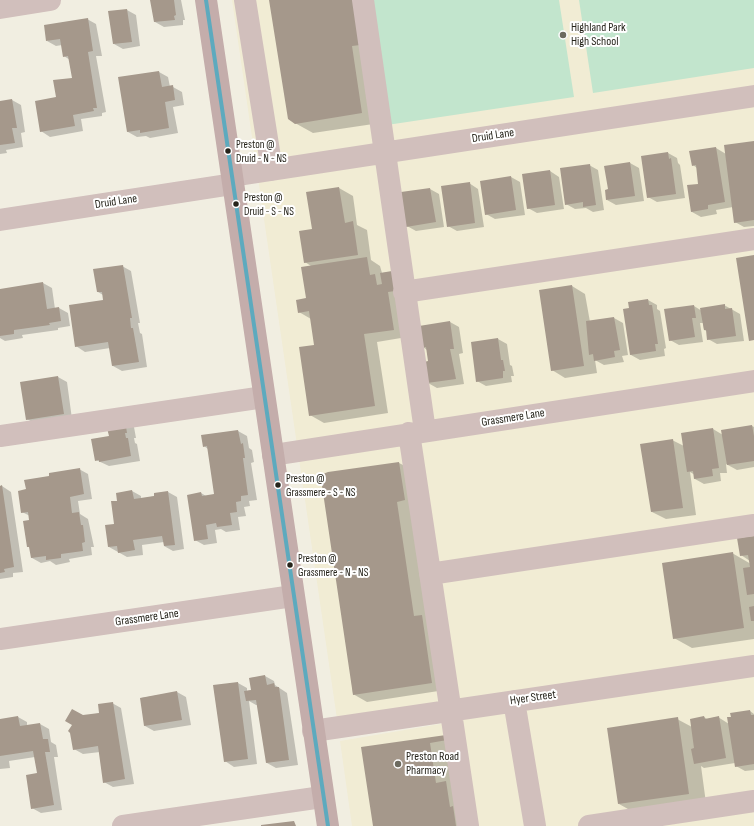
<!DOCTYPE html>
<html>
<head>
<meta charset="utf-8">
<style>
  body { margin:0 }
  canvas { display:block; background:#f1eee1 }
</style>
</head>
<body>
<canvas width="754" height="826"></canvas>
<script>
const c = document.querySelector('canvas').getContext('2d');
c.lineJoin = 'round';
function fill(path, color) { c.fillStyle = color; c.fill(path, 'evenodd'); }
function strokePath(path, color, width, dash) { c.strokeStyle = color; c.lineWidth = width; c.lineCap = dash ? 'butt' : 'round'; c.setLineDash(dash || []); c.stroke(path); }
function drawText(font, color, halo, rows, align = 'center') {
  c.font = font + ' "Sofia Sans Condensed",sans-serif'; c.lineWidth = 4; c.setLineDash([]); c.textBaseline = 'middle'; c.strokeStyle = halo; c.fillStyle = color; for (const [text, x, y, turn = 0] of rows) {
    c.save(); c.translate(x, y); c.rotate((+turn || 0) * Math.PI / 180); c.textAlign = isNaN(turn) ? turn : align; if (halo) c.strokeText(text, 0, 0); c.fillText(text, 0, 0); c.restore();
  }
}
const built = new Path2D(`
  M232,0H754V826H352L340,741L458,721L337,719Z`);
const green = new Path2D(`
  M367,0H559L574,97L387,125Z
  M579,0H754V68L593,93Z`);
const shadow = new Path2D(`
  M151,0H181L185,20H183V25L164,27L155,22Z
  M270,0H368L380,123L313,133L295,123Z
  M127,10L136,15L140,46L123,49L114,44Z
  M87,19L96,24L102,56H96L106,112L102,113V116L81,119L83,131L50,137L41,131L57,98L73,78L70,60L64,56L62,45L56,46L47,41Z
  M159,72L168,77L170,87H173L182,92L184,105L173,107L178,133L150,138L146,136L137,137L128,132L119,78Z
  M12,100L21,105L25,132L21,133L23,147L6,150L7,153L0,154V102Z
  M754,142V226L744,227L735,222L733,207L716,210L717,214L701,217L692,212L699,184L697,168L693,165L716,148L726,154Z
  M668,153L677,158L678,163L680,165L685,198L657,202L648,197Z
  M630,163L639,168L644,201L616,205L607,200Z
  M589,165L598,170L604,210L593,212L586,208L575,209L566,204Z
  M550,171L559,177L564,209L537,213L528,208Z
  M511,177L520,182L525,215L495,219L486,214Z
  M469,183L478,189L484,227L457,231L448,226Z
  M339,188L353,196L357,225L367,230L371,260L380,266L382,273L392,272L407,337L377,342L388,413L324,423L310,415L316,346L311,319L299,312L307,299L311,266L305,262L313,230L307,193Z
  M430,189L439,194L444,227L416,231L407,226L402,193Z
  M122,266L131,271L140,323H138L140,333L142,334L147,367L122,371L113,366L110,348L85,352L76,346L104,301L103,295L98,292Z
  M43,283L52,288L55,309L59,308L68,313L70,326L58,328V330L22,335L23,338L5,341L0,338V290Z
  M572,286L585,294L590,322L614,318L623,323L628,355L622,356L624,362L604,365L595,360L597,373L565,378L552,370Z
  M648,300L657,305V309L660,311L666,348L664,349L665,356L640,360L631,355L630,309Z
  M724,305L740,314L744,341L717,344L708,339L707,331L704,330L703,323H700L703,342L679,345L670,340L694,306L702,311Z
  M450,322L459,327L463,353L459,354L464,384L437,388L428,383L429,362L427,350L423,347Z
  M498,339L507,344L510,365L512,366L514,376H511L512,382L486,386L477,381Z
  M58,377L67,382L72,419L36,424L27,419Z
  M108,424L134,427L136,438H134L135,443L137,444L140,461L109,466L96,460L110,437Z
  M752,426L754,427V467L737,470L726,464L727,473H720L721,481L704,484L695,479V475L690,472L696,515L666,519L652,512L672,440L684,446L713,429L723,435Z
  M238,431L247,436L249,448L252,450L254,462L251,463L257,500L249,501L250,506L244,507L246,516L238,517L240,530L226,532L221,529L215,530L217,543L204,545L195,540L201,493L206,496L215,495L208,449L204,446Z
  M399,463L413,470L445,690L367,702L353,694L328,473Z
  M79,469L88,474L92,499L78,501L80,514L88,519L94,547H91L92,555L69,559L70,562L56,565L50,561L41,563L32,558L30,516L22,512L27,490L50,477Z
  M2,486L11,492L23,572L13,573V577L0,579V487Z
  M132,491L141,496V499L155,496L168,492L177,497L184,549L173,551L164,546V542L142,545L143,555L127,557L109,547L115,525L118,502Z
  M754,537V639L692,648L674,638L732,553L751,564L750,561L741,555Z
  M265,676L274,681L275,685L287,693L298,765L276,768L267,763L258,705H256L249,701L257,764L234,767L225,761L238,683L247,688V691L252,690L250,678Z
  M177,692L186,697L191,725L154,731L145,726L141,698Z
  M112,703L121,708L134,784L113,787L104,782L100,752L83,754L74,749L83,716L101,713Z
  M750,711L754,714V770L745,771L736,766L735,763L704,768L701,766L706,803L637,814L619,804L677,719L692,727L704,717L707,719L718,717L729,724Z
  M18,717L27,722V726L40,724L49,729L51,742L56,745L58,757H54L62,810L41,813L32,808L38,774L35,757L9,761L10,768L0,769V731Z
  M446,736L472,826H374L362,748Z`);
const building = new Path2D(`
  M150,0H174L176,15L174,16L175,20L154,22Z
  M269,0H353L360,45L352,46L362,113L295,124L288,119Z
  M127,9L132,42L113,44L108,11Z
  M88,18L93,51L88,52L97,108H93L94,111L73,115L75,126L40,132L35,101L56,97L53,80L72,78L68,56L63,57L60,39L46,41L44,25Z
  M159,71L162,87L173,85L175,100L165,102L169,128L140,133V130L127,132L118,77Z
  M12,99L17,128H12L15,143L0,145V101Z
  M754,141V220L734,223L724,145Z
  M716,147L725,202L708,205V209L691,212L687,185L698,184L696,165L692,166L689,151Z
  M668,152L669,159L671,158L676,194L647,198L641,156Z
  M630,162L635,196L606,200L605,190L608,189L604,166Z
  M590,164L596,205L583,207V202L565,205L560,168Z
  M550,170L555,205L527,209L522,174Z
  M511,176L516,210L485,215L480,181Z
  M470,182L475,223L447,227L441,186Z
  M339,187L345,223L353,221L358,255L304,263L299,231L312,229L306,192Z
  M430,188L436,222L406,227L401,192Z
  M754,255V340L749,341L736,258Z
  M367,257L370,275L375,274L377,285L382,284L380,273L392,271L395,291L388,292L394,330L364,334L375,406L309,416L299,347L314,345L309,311L298,313L296,300L306,298L301,267Z
  M123,265L132,318H130L131,328H133L139,362L112,366L108,342L75,347L69,305L103,300L102,292H97L93,269Z
  M43,282L47,309L59,307L61,321L49,323L50,325L14,330V334L0,336V289Z
  M572,285L584,366L551,371L539,290Z
  M648,299L649,305H652L658,344H655L656,351L630,355L623,309L629,308L628,302Z
  M725,304V309L732,308L736,336L707,340L706,330H704L700,308Z
  M694,305L696,318H692L695,337L669,341L664,309Z
  M614,317L620,350L614,351L615,357L594,361L593,354L589,355L586,321Z
  M450,321L454,349H450L456,379L427,383L424,362L428,361L426,347L422,348L419,326Z
  M498,338L501,360H503L505,371H503V378L476,382L471,342Z
  M58,376L64,414L26,420L20,382Z
  M125,420L127,433H125L126,438H128L131,456L99,462V460L95,461L91,439L109,436L106,424Z
  M752,425L754,436V461L727,465L721,430Z
  M713,428L719,468L712,469L713,476L694,479L693,471L687,472L681,433Z
  M238,430L241,444L243,443L245,458H243L248,495L241,496V501L236,502L237,512L230,513L232,525L217,527L216,523L206,525L208,539L194,541L187,495L201,492L202,496L214,494L207,446L203,447L201,435Z
  M673,439L683,508L651,512L640,444Z
  M399,462L405,500L397,502L414,616L422,615L432,683L353,695L321,479L323,474L328,472Z
  M80,468L84,494L70,497L72,513L79,512L81,525H83L85,542L82,543L83,551L61,554V558L46,560V556L31,558L29,547H27L23,521L29,520L28,512L21,513L18,491L26,489L24,480L49,476V473Z
  M2,485L14,567L4,569L5,572L0,573V486Z
  M132,490L134,499L154,496V493L168,491L175,545L164,546L162,536L133,540L135,550L118,553L117,546L108,547L105,525L114,524L111,501H117L116,493Z
  M754,536V594L747,595L743,568L750,567L748,555L740,556L737,538Z
  M733,552L744,628L673,639L662,563Z
  M754,606V621H751L749,607Z
  M265,675L267,685L274,683L275,687H279L289,760L266,763L256,700L246,701L244,691L251,690L249,678Z
  M238,682L248,759L224,762L213,685Z
  M177,691L182,720L144,726L140,698Z
  M113,702L125,779L103,783L98,746L73,750L70,733L68,731L72,725L65,721L72,709L83,715L99,713L98,704Z
  M750,710L751,715H754V764L735,767L727,717H731L730,713Z
  M18,716L20,726L40,723L43,739H48L50,752H45L54,805L31,809L26,775L37,773L33,751L0,756V719Z
  M704,716L705,719L719,716L726,758L694,764L691,749L694,748L690,719Z
  M678,717L689,794L618,804L607,728Z
  M446,735L447,740L430,743L436,783L446,781L450,807L453,806L456,826H373L361,747Z
  M294,821L296,826H261V825Z`);
const minor = new Path2D(`
  M245,0L272,170
  M363,0L425,431
  M0,8L50,0
  M232,176L754,96
  M0,220L233,184
  M404,292L754,239
  M409,433L468,826
  M0,436L264,397
  M273,455L754,381
  M430,574L754,525
  M0,639L293,596
  M514,701L535,826
  M313,731L754,666
  M123,826L322,797
  M589,826L754,801`);
const major = new Path2D(`
  M206,0L328,826`);
const bus1 = new Path2D(`
  M206,0L328,826`);
const markers = [
  [563,35,4,"#6d6b60"],
  [228,151,3.5,"#26241b"],
  [236,204,3.5,"#26241b"],
  [278,485,3.5,"#26241b"],
  [290,565,3.5,"#26241b"],
  [398,764,4,"#6d6b60"]
];
const busNames = [
  ["Preston @",236,145],
  ["Druid - N - NS",236,159],
  ["Preston @",244,198],
  ["Druid - S - NS",244,212],
  ["Preston @",286,479],
  ["Grassmere - S - NS",286,493],
  ["Preston @",298,559],
  ["Grassmere - N - NS",298,573]
];
const poiNames = [
  ["Highland Park",571,28],
  ["High School",571,42],
  ["Preston Road",406,757],
  ["Pharmacy",406,771]
];
const streetNames = [
  ["Druid Lane",493,136,-9],
  ["Druid Lane",116,202,-9],
  ["Grassmere Lane",513,418,-9],
  ["Grassmere Lane",147,618,-8],
  ["Hyer Street",533,698,-8]
];
fill(built, '#f1ecd4');
fill(green, '#c2e5cd');
fill(shadow, '#0003');
fill(building, '#a5988b');
strokePath(minor, '#d1bfbc', 22);
strokePath(major, '#c4adab', 22);
strokePath(bus1, '#5daabe', 4);
for (const [x, y, r, color] of markers) { const dot = new Path2D(); dot.arc(x, y, r, 0, 2 * Math.PI); c.fillStyle = color; c.fill(dot); strokePath(dot, '#fff', 1.5); }
drawText('11px', '#26241b', '#fff', busNames, 'left');
drawText('12px', '#26241b', '#fff', poiNames, 'left');
drawText('12px', '#26241b', '#fff', streetNames);
</script>
</body>
</html>
